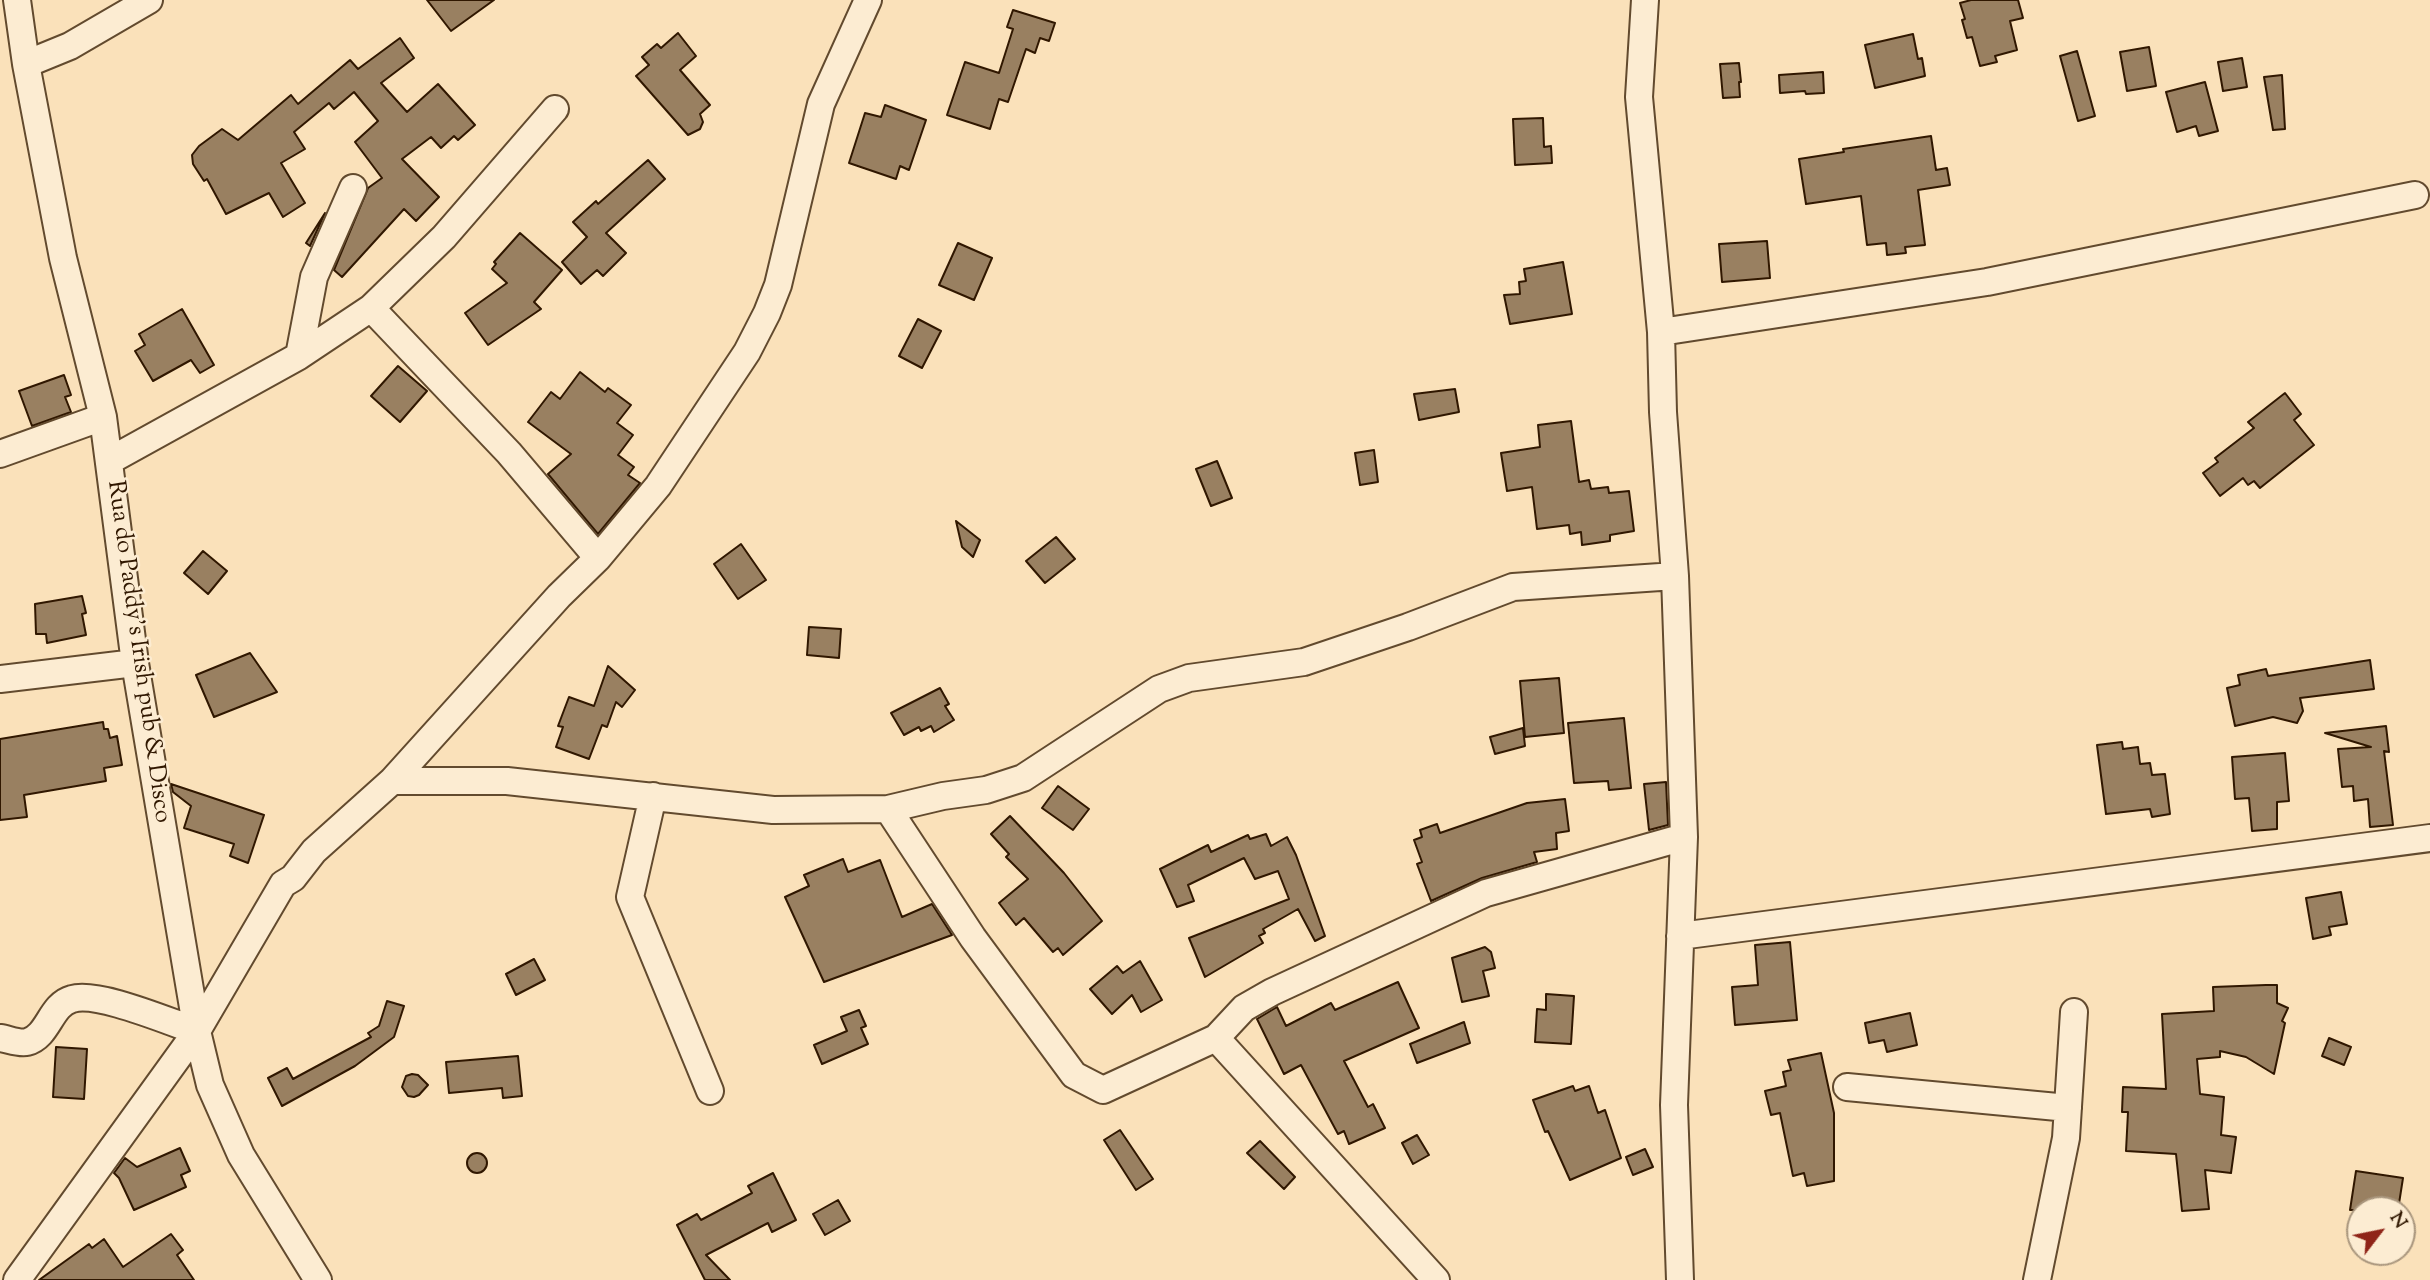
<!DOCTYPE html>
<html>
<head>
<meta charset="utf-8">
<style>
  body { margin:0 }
  #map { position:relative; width:2430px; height:1280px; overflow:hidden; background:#fae1ba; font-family:"Sorts Mill Goudy",serif }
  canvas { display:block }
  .north { position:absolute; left:2346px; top:1196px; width:70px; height:70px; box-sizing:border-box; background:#fcecd2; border:2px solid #aa977e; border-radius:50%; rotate:58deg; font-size:19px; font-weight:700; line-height:28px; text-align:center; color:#301700 }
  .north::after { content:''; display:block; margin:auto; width:24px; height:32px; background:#8f2418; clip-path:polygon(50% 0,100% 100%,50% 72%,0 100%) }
</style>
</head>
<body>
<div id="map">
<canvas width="2430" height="1280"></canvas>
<div class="north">N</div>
</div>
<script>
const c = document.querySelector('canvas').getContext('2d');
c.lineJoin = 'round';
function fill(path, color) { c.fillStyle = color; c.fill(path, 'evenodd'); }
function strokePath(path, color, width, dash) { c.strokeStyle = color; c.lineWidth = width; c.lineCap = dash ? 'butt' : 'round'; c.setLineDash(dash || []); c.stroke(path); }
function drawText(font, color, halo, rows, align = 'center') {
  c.font = font + ' "Sorts Mill Goudy",serif'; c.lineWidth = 5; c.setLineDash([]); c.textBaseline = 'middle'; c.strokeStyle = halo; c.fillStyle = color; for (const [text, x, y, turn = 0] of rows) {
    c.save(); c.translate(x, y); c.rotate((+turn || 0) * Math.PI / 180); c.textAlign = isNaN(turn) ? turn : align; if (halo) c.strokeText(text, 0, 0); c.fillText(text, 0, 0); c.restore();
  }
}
const building = new Path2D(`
  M427,0H494L451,31Z
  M1971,0H2018L2023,18L2010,21L2017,50L1995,56L1997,62L1980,66L1972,37L1967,38L1962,20L1965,19L1960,3Z
  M1013,10L1055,23L1049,41L1040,38L1035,53L1026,49L1008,102L999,99L990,129L947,115L965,62L999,73L1013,29L1007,27Z
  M678,33L696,56L680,70L710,105L700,114L703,122L700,129L688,135L636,76L649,65L642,57L657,44L661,48Z
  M1913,34L1918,59L1922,58L1925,76L1875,88L1865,45Z
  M400,38L414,58L381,83L407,112L438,84L475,125L458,140L454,136L441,148L431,137L402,159L439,197L416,221L404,209L342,277L334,270L368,188L382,178L355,142L378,121L354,92L334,109L329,103L294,132L305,149L281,163L305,203L283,217L269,193L226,214L207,179L204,181L193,164L192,155L199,146L222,129L238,140L291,95L298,104L350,60L358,69Z
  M2149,47L2156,86L2127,91L2120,52Z
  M2077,51L2095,116L2078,121L2060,56Z
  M2242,58L2247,87L2223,91L2218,62Z
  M1739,63L1741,82H1739L1740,97L1723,98L1720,64Z
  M1823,72L1824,93L1806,94L1805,91L1780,93L1779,75Z
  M2282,75L2285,129L2273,130L2264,77Z
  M2205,82L2218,131L2199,136L2196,126L2177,132L2166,92Z
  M885,105L926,120L909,170L900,166L896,179L849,163L865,113L881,117Z
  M1543,118L1544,147L1551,146L1552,163L1515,165L1513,119Z
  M1931,136L1936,170L1947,168L1950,185L1918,190L1925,245L1905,247L1906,253L1887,255L1886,243L1867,245L1861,196L1806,204L1799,159L1844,152L1843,149Z
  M648,160L665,179L606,233L626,253L603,276L597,270L581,284L562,262L587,237L573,222L596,201L598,204Z
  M325,213L310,246L306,243Z
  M520,233L562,270L534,302L541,309L488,345L465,313L507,283L492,269L496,264L494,262Z
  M1767,241L1770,278L1722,282L1719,244Z
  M958,243L992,258L974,300L939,285Z
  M1563,262L1572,314L1510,324L1504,295L1520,294L1519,282L1526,281L1524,269Z
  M182,309L214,365L200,373L191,360L153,381L135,351L145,345L139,334Z
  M918,319L941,331L922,368L899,356Z
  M398,366L427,391L400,422L371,396Z
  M580,372L605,392L608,388L631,405L617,423L633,435L618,455L634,467L628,475L640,483L598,534L548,474L571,454L528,422L551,392L560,399Z
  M64,375L71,395L65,397L71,412L32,426L19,391Z
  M1455,389L1459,412L1419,420L1414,394Z
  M2285,393L2301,414L2294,420L2314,445L2260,488L2254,481L2248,485L2243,478L2220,496L2203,473L2218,462L2215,458L2254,428L2248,422Z
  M1571,421L1579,482L1589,480L1591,489L1608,487L1609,493L1629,491L1634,531L1610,535V541L1582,545L1581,532L1570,534L1569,525L1537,529L1532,487L1507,491L1501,453L1540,447L1538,425Z
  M1374,450L1378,482L1360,485L1355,453Z
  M1217,461L1232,498L1211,506L1196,469Z
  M956,521L980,540L973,557L962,547Z
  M1056,537L1075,559L1045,583L1026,561Z
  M741,544L766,580L738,599L714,564Z
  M203,551L227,571L208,594L184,573Z
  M82,596L86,613L82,614L86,635L47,643L46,634H36L35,604Z
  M809,627L841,629L839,658L807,655Z
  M250,653L277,692L214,717L196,675Z
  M2370,660L2374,689L2300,698L2303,711L2297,723L2273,717L2235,726L2227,688L2240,685L2238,675L2266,669L2268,676Z
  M608,666L635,690L622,707L616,702L607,727L602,725L589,759L556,747L563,727L558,726L569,697L594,706Z
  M1559,678L1564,733L1525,737L1520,681Z
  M940,688L949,704L945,706L954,720L934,732L931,726L921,731L919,727L904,735L891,713Z
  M1624,718L1631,788L1609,790L1608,781L1574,783L1568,723Z
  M103,722L104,729H108L110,738L117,736L122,765L104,768L106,781L24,795L27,817L0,820V739Z
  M2386,726L2389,752L2384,751L2393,825L2370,827L2368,799L2354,801L2353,786L2342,787L2338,749L2371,747L2325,733Z
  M1523,728L1525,746L1495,754L1490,737Z
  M2122,742L2123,749L2138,747L2140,764L2150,763L2152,775L2165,774L2170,814L2152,817L2150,809L2106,814L2097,745Z
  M2285,753L2289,801L2277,802V829L2252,831L2249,798L2235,799L2232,757Z
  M1666,782L1668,825L1649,830L1644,784Z
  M171,784L264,815L248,863L230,856L234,844L184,828L191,806L173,792Z
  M1058,786L1089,809L1073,830L1042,808Z
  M1565,799L1569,831L1556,833L1557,849L1534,852L1537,862L1482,878L1431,901L1417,864L1422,862L1414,840L1422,837L1420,830L1437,824L1440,833L1527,803Z
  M1010,816L1064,873L1102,921L1063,955L1058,948L1053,952L1024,918L1016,925L999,903L1028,879L1006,857L1009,854L991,834Z
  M1266,834L1271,846L1287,837L1296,855L1325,936L1315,941L1298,909L1263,929L1265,933L1259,936L1263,943L1205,977L1189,938L1289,899L1278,871L1255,879L1244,858L1188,885L1194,901L1177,907L1160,869L1208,845L1211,852L1248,835L1250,839Z
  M843,859L848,872L880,860L902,917L932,904L952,935L824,982L785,897L809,886L804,875Z
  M2341,892L2347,924L2329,927L2331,935L2313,939L2306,898Z
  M1790,942L1797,1020L1735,1025L1732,987L1758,985L1755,945Z
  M1485,947L1491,952L1495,968L1483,971L1489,996L1462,1002L1452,958Z
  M534,959L545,980L516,995L506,974Z
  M1140,961L1162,1000L1141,1012L1132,995L1112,1014L1090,989L1117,966L1123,973Z
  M1398,982L1419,1028L1344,1061L1368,1107L1373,1104L1385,1128L1349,1144L1344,1131L1338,1134L1301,1065L1284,1074L1257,1019L1277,1007L1286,1026L1331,1003L1335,1010Z
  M2266,985H2277V1003L2288,1008L2282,1021L2285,1023L2274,1074L2246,1057L2220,1051V1057L2197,1059L2200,1094L2224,1097L2221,1135L2236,1137L2231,1173L2205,1170L2209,1209L2182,1211L2176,1154L2126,1151L2128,1112H2122L2123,1087L2166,1089L2162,1014L2214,1011L2213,987Z
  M1546,994L1574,996L1571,1044L1535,1042L1537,1009L1546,1010Z
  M387,1001L404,1006L394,1037L355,1066L282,1106L268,1078L287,1068L293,1079L371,1037L368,1033L379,1026Z
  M859,1010L866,1026L861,1028L868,1044L822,1064L814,1045L847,1031L841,1017Z
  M1910,1013L1917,1045L1887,1052L1884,1040L1869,1043L1865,1023Z
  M1464,1022L1470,1043L1417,1063L1410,1044Z
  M2329,1038L2351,1047L2344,1065L2322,1056Z
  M56,1047L87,1049L84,1099L53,1097Z
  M1821,1053L1834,1113V1181L1807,1186L1804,1173L1793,1176L1780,1113L1771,1115L1765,1091L1786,1086L1783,1072L1791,1070L1788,1060Z
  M518,1056L522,1096L503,1098L502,1088L449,1093L446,1062Z
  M412,1074L418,1075L428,1085L419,1095L414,1097L408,1096L402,1087L406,1076Z
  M1573,1086L1575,1091L1589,1086L1598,1113L1605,1110L1621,1158L1570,1180L1548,1131L1545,1132L1533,1100Z
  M1120,1130L1153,1179L1136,1190L1104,1140Z
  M1417,1135L1429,1155L1413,1164L1402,1143Z
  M1260,1141L1295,1177L1284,1189L1247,1153Z
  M180,1148L190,1171L181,1175L186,1187L134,1210L119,1178L114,1173L125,1158L137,1167Z
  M1645,1149L1653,1167L1633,1175L1626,1157Z
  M467 1163a10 10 0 1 1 20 0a10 10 0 1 1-20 0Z
  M2356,1171L2403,1178L2398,1210H2350Z
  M773,1173L796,1220L772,1232L768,1223L706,1255L730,1280H705L677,1225L697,1214L701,1220L752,1193L748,1186Z
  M838,1200L850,1221L825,1235L813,1214Z
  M171,1234L183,1250L177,1255L194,1280H39L89,1244L92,1248L104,1239L123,1267Z`);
const minor = new Path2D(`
  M17,0L26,64L63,258L103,417L135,663L197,1031L210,1085L241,1155L318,1280
  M1645,0L1639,97L1661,332L1663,412L1675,576L1684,837L1674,1105L1680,1280
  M26,64L70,46L149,0
  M371,308L509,453L598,558
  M1661,332L1987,282L2415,195
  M299,356L314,277L353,188
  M0,454L103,417
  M109,461L299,356L371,308L444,237L555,109
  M0,679L135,663
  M392,781H507L773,810L888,809L943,796L986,790L1023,778L1159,689L1189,678L1304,662L1408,627L1513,587L1675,576
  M653,796L630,897L710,1091
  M888,809L973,938L1074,1075L1103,1090L1216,1038L1244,1008L1272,992L1486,893L1684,837
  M1680,936L2430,838
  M0,1038C8,1039 19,1044 27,1042C49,1036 50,1005 72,999C98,991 169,1022 197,1031
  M1216,1038L1436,1280
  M1847,1087L2068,1108
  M17,1280L197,1031L283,884L293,878L314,851L392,781L559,596L598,558L658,486L747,352L767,313L778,285L821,104L868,0
  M2037,1280L2066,1138L2074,1012`);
const streetNames = [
  ["Rua do Paddy's Irish pub & Disco",137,652,82]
];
fill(building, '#998061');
strokePath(building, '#301700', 2);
strokePath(minor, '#624a2e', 30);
strokePath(minor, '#fcecd2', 26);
drawText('24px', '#301700', '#fcecd2', streetNames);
</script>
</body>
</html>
